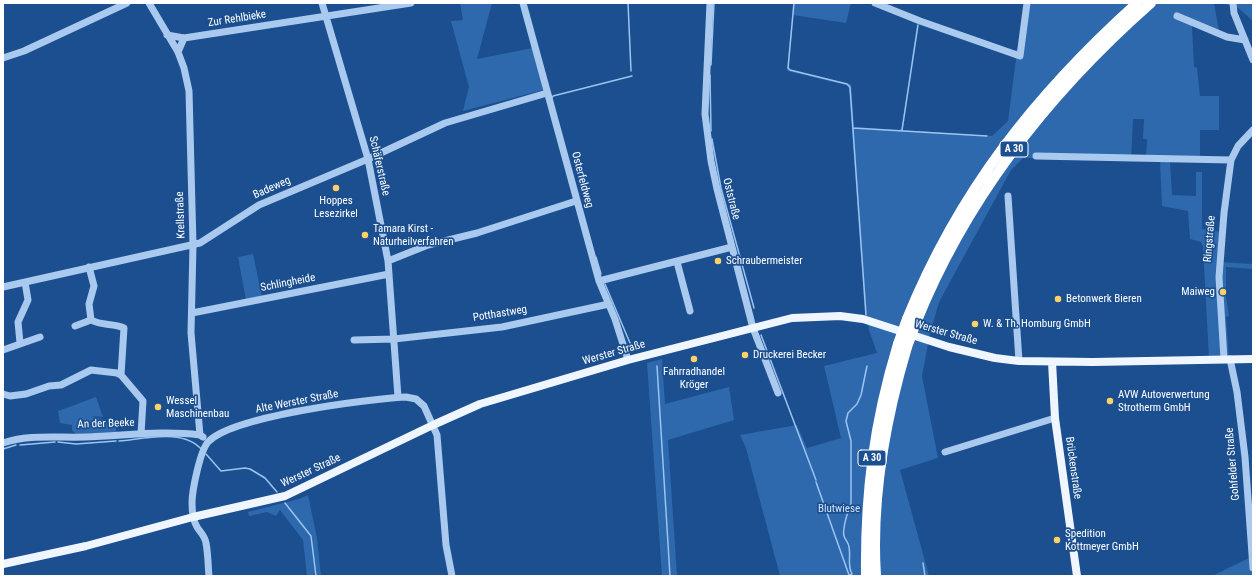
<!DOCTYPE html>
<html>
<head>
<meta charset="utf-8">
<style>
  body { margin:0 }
  #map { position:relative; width:1256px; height:579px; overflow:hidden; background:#1b4f8f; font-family:"Roboto Condensed",sans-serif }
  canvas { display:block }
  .frame { position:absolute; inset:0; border:4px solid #fff; pointer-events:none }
</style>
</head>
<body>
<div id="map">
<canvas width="1256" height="579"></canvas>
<div class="frame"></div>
</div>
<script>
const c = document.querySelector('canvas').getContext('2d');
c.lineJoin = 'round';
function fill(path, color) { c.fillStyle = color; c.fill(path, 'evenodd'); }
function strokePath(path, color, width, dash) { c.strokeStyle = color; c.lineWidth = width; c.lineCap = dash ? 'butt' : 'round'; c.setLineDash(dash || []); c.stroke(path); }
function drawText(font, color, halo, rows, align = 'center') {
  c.font = font + ' "Roboto Condensed",sans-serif'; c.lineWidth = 3.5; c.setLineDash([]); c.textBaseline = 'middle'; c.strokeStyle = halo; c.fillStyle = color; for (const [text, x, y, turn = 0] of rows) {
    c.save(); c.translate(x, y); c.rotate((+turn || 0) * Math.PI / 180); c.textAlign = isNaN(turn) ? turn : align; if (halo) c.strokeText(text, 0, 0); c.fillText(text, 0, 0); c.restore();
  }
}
const green = new Path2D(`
  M460,3H492L477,59L533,48L543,90L463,111L469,87L451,21L463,20Z
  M793,3H851L846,23L793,15L789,67L791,70L851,84L854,127L899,130L902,127L917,23L871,3H882L890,6L892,3L891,7L920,19L1014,51L1018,49L1025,3H1214L1220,36L1192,26L1194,67L1197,68L1200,96H1219V130H1200V157L1170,161L1172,195L1196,196V172H1202V229L1221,232L1219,262L1253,264V269L1226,267V297L1229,316L1226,317L1229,358L1209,359L1203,247L1201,242L1190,239L1188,211L1162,206L1160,161H1146L1147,139H1143L1144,119H1133L1131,160L1023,158L1011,170L939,302L930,334L922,376L938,458L900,470L929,576H780L746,448L740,435L797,425L807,448L841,438L824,366L877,353L869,330L867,314H865L849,88L846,85L787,71ZM918,23L1014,56L1016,59L1008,121L992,136L903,130Z
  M1219,3H1253V21L1237,7Z
  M253,254L262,297L246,300L238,257Z
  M662,359L665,404L729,387L734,420L668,440L677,576H662L647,363Z
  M96,397L103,417L91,416L116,423V432L76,434L72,430V425L60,423L58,411Z
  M308,495L317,538L321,576H307L303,540L280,510L276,516L267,512L249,516L248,512L299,499Z
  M1251,557L1252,576H1212Z`);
const stream = new Path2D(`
  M628,3L631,71
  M794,3L788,68L790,70L847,84L850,87L866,315
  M711,65L714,3
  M710,75L711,131
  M552,98L553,96L632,76
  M853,128L987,136
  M902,130L918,25
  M712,139L721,188L754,308
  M596,257L601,274
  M605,284L630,343L638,350
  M761,335L816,480
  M657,366L670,576
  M119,441C144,439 184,428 202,450
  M58,442L76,444L116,441
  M20,445L55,442
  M3,449L16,445
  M206,454L221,471L245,468L250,469L265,478L277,492
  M816,482L849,575
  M285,503L311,536L316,576
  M923,563L925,576
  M848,576L852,574C847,565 851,557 849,547C849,543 845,540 844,536C842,530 848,510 851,503V441L846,421L848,413L857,404L861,395L867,366`);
const minor = new Path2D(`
  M149,3L178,52L184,68L189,91L193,245L191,333L200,435
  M322,3L368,159L388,261L398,397
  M523,3L599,281L615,319L628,360
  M710,3L705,114L711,161L717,189L753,328L778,393
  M875,3L920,21L1020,56L1027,3
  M1233,3L1234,13L1253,60
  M1177,16L1227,37L1245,40
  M167,35L184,38L411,3
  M178,52L184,38
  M3,58L24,51L127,3
  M1036,156L1231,160
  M1008,196L1019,361
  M388,261L428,245L477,233L576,201
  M677,262L690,311
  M89,267L94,286L89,304L91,320C102,326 113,323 124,328L121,375L143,401L141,434
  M599,281L732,247
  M3,287L200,243L259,205L368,159L445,123L547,93
  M192,313L389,274
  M75,326L91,320
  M354,340L394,339L502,327L609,304
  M20,343L18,322L28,300L25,282
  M3,350L40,337
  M1224,359L1219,277L1224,213L1231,160L1238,146L1253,130
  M1230,359L1237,392L1245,457L1253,568
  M3,394L10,396L26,394L49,386L61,385L91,370L117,373L121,375
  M3,443C28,434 58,438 85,437C124,436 161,430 200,435L203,437
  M945,452L1055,418
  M209,576C208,565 208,553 206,543C205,536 200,532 197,527C193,520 192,511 192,503C192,491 200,451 208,442C232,416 368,399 406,397L416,399L424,406L437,435L446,545L452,576`);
const major = new Path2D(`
  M1052,362L1055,418L1077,576
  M3,564L86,546L193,517L285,496L433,425L480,404L628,360L792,318L840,316L863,319L949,347L995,358L1019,361L1093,362L1253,359`);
const highway = new Path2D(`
  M907,319C959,191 1035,95 1137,3
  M916,323C966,198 1050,92 1151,3
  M866,576C865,493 874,423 898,344
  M876,576C871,499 885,421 907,347`);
const highwayBridge = new Path2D(`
  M898,344L907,319
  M907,347L916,323`);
const markers = [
  [336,188,4,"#ffd166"],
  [365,235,4,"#ffd166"],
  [718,261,4,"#ffd166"],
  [1223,292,4,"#ffd166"],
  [1058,299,4,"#ffd166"],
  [975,324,4,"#ffd166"],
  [745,355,4,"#ffd166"],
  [694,359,4,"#ffd166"],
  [1110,401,4,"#ffd166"],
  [158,407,4,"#ffd166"],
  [1057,540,4,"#ffd166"]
];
const shields = [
  [1014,149,28],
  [872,458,28]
];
const shieldNames = [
  ["A 30",1014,149],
  ["A 30",872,458]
];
const streetNames = [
  ["Zur Rehlbieke",237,19,-9],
  ["Schäferstraße",379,166,77],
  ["Osterfeldweg",582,180,75],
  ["Badeweg",272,188,-24],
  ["Oststraße",731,199,76],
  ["Krellstraße",181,215,-92],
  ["Ringstraße",1210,239,-85],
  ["Schlingheide",288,283,-11],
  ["Potthastweg",500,314,-9],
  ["Werster Straße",946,333,16],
  ["Werster Straße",614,353,-16],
  ["Alte Werster Straße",297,402,-11],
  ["An der Beeke",106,424,-2],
  ["Gohfelder Straße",1233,464,-95],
  ["Brückenstraße",1073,468,82],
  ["Werster Straße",311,471,-25]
];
const poiNames = [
  ["Hoppes",336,201,"center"],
  ["Lesezirkel",336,214,"center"],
  ["Tamara Kirst -",373,229],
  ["Naturheilverfahren",373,242],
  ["Schraubermeister",726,261],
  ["Maiweg",1215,292,"right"],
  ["Betonwerk Bieren",1066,299],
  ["W. & Th. Homburg GmbH",983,324],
  ["Druckerei Becker",753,355],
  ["Fahrradhandel",694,372,"center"],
  ["Kröger",694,385,"center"],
  ["AVW Autoverwertung",1118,395],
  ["Strotherm GmbH",1118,408],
  ["Wessel",166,401],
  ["Maschinenbau",166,414],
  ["Spedition",1065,534],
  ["Kottmeyer GmbH",1065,547]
];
const parkNames = [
  ["Blutwiese",839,509]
];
fill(green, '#2e69ad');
strokePath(stream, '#9cc4f0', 1.5);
strokePath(minor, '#a9c9ee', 7);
strokePath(major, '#f0f6ff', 8);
strokePath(highway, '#fff', 10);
strokePath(highwayBridge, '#fff', 10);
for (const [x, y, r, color] of markers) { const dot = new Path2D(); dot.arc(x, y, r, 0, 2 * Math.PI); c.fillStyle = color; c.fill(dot); strokePath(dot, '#1b4f8f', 1.5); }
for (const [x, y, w] of shields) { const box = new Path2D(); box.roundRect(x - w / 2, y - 8, w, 16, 3); c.fillStyle = '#1b4f8f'; c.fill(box); strokePath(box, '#fff', 1); }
drawText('bold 10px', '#fff', null, shieldNames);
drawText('11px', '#fff', '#1b4f8f', streetNames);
drawText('11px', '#fff', '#1b4f8f', poiNames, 'left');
drawText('11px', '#cfe3fa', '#1b4f8f', parkNames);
</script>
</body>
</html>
